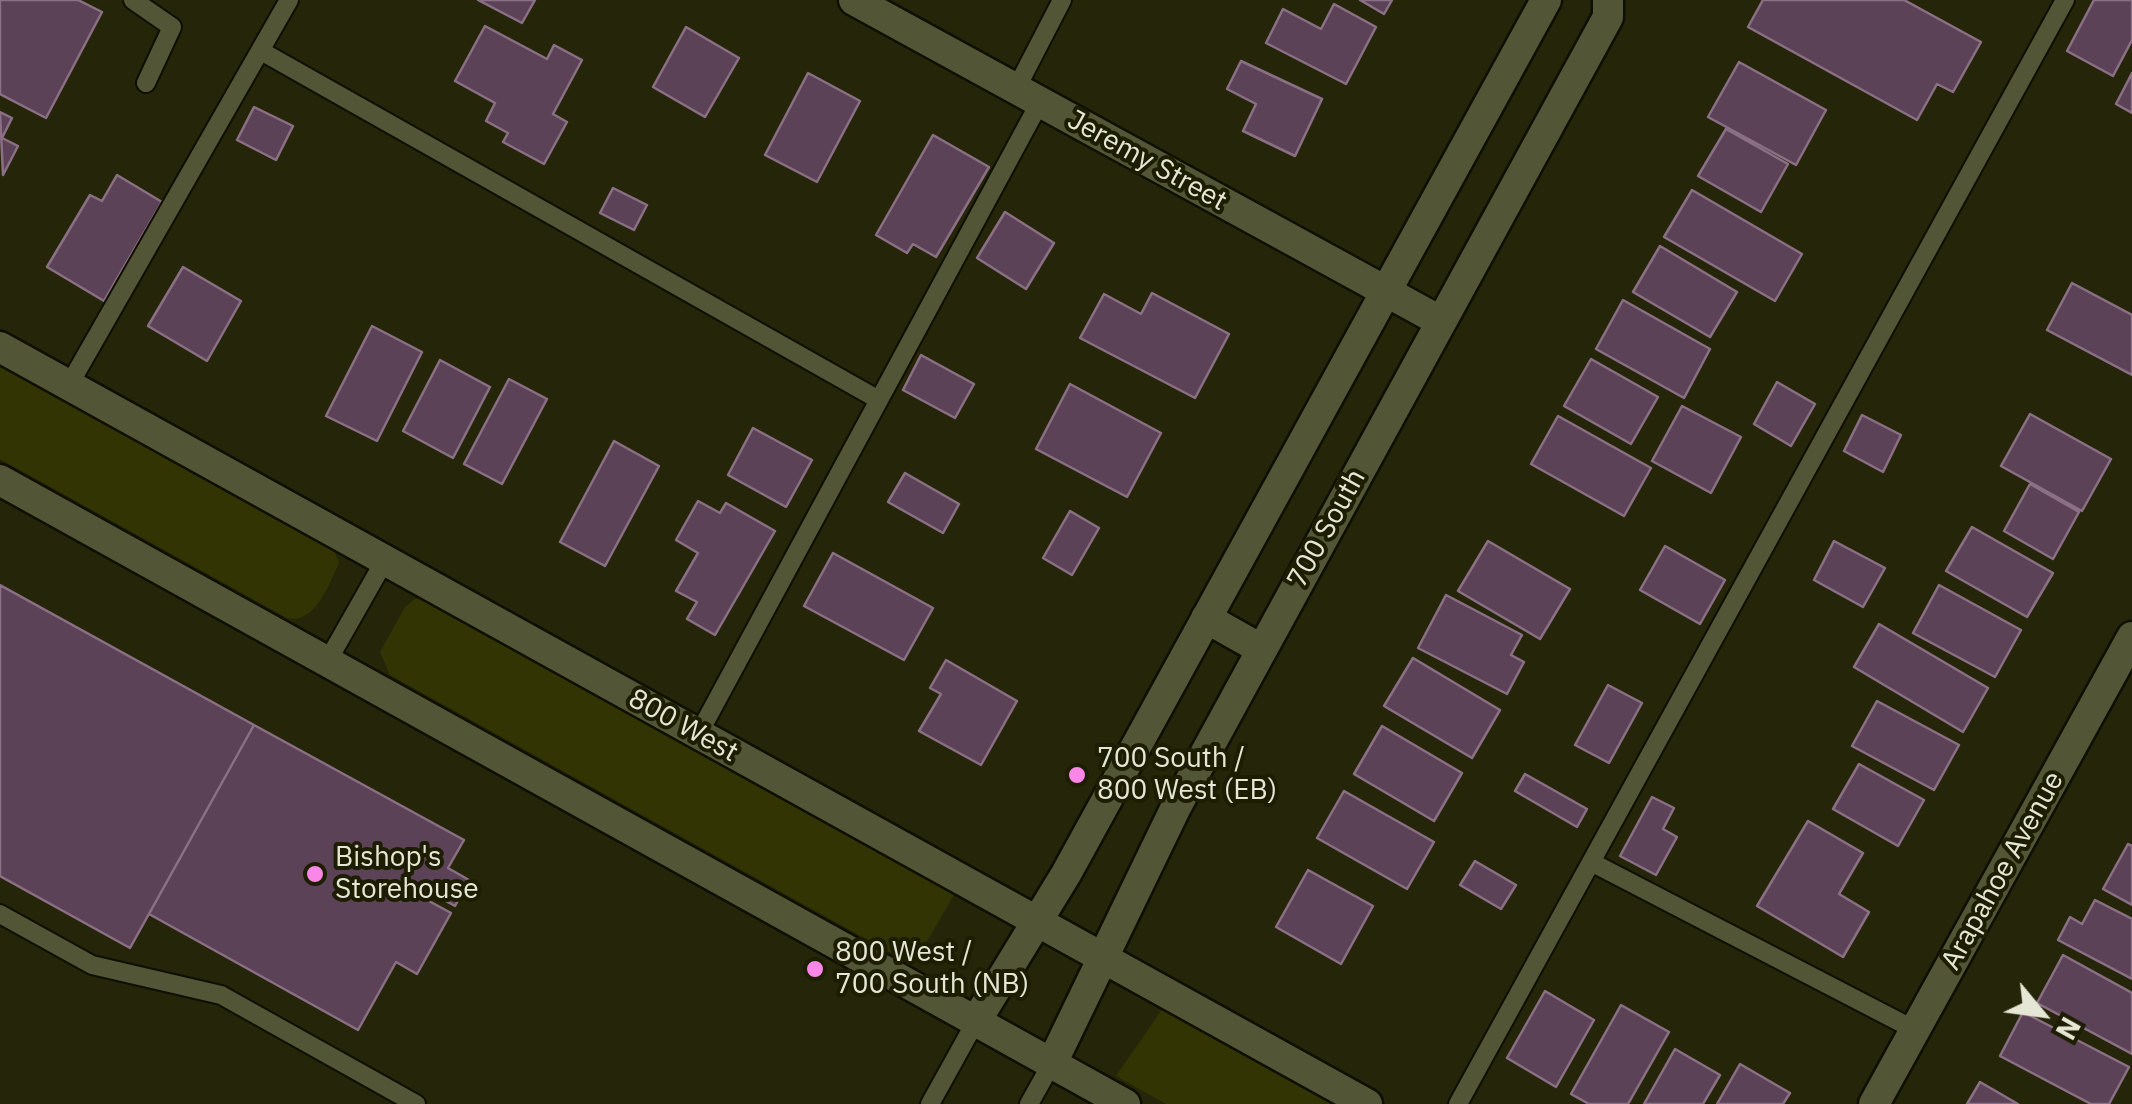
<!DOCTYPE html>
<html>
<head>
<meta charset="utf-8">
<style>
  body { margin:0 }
  #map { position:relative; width:2132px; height:1104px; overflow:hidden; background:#252609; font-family:"IBM Plex Sans",sans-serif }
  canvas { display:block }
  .north { position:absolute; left:1992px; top:964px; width:100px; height:100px; -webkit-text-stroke:8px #1c1d01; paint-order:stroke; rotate:119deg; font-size:28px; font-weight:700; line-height:40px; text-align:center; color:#e5e6d5 }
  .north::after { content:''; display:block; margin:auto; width:35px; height:45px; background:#e5e6d5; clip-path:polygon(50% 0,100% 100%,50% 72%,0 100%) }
</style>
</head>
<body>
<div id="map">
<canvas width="2132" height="1104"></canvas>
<div class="north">N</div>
</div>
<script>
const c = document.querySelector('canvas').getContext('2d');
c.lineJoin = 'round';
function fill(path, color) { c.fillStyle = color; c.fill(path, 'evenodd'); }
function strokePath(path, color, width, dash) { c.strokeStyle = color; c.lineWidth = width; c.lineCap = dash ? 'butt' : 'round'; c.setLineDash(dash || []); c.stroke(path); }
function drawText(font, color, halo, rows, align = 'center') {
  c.font = font + ' "IBM Plex Sans",sans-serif'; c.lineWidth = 8; c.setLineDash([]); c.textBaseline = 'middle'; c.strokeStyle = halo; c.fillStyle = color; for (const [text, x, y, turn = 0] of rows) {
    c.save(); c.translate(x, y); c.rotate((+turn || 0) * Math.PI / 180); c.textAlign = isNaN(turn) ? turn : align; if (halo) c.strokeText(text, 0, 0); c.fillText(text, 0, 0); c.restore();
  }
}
const green = new Path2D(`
  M0,360L332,545L339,563C329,584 315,625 287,618L0,459Z
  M415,599H429L957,890L913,965L390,675L380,652L405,607Z
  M1165,1005L1343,1104H1166L1116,1076Z`);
const building = new Path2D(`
  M0,0H78L102,12L46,118L0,94Z
  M478,0H535L522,23Z
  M1360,0H1392L1384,14Z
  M1763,0H1904L1981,42L1953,92L1937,84L1917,120L1748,27Z
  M2094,0H2132V40L2113,76L2067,51Z
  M1334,4L1376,27L1346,84L1266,43L1283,9L1321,29Z
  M485,26L547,59L554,45L582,60L553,114L567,122L544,164L503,142L508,133L486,121L495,103L455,81Z
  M686,27L739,58L705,117L653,87Z
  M1241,61L1322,99L1295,156L1243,131L1256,104L1227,89Z
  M1739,62L1826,110L1796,165L1708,117Z
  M808,73L860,101L817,182L765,155Z
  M2132,73V113L2116,104Z
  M254,107L293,126L276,160L237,140Z
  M0,112L12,118L2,138L18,146L3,175Z
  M1726,129L1788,164L1761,212L1698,176Z
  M933,135L989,167L936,257L913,244L907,253L876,235Z
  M117,175L162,202L104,301L47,267L90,195L102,201Z
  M613,188L647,205L634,230L600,213Z
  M1692,190L1802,254L1775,301L1664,237Z
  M1005,212L1054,243L1026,289L977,258Z
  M1660,246L1737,292L1710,337L1633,292Z
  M183,267L241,301L207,361L148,326Z
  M2072,283L2132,315V375L2047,330Z
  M1152,293L1229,334L1195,398L1080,338L1104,294L1141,314Z
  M1623,300L1710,349L1684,398L1596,349Z
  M372,326L422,352L377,441L326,416Z
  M921,355L974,384L955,418L903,390Z
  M1591,359L1658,397L1631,444L1564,406Z
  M440,360L490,387L453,458L403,431Z
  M509,379L547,399L502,484L464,464Z
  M1777,382L1815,404L1791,446L1754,424Z
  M1070,384L1161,433L1127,497L1036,449Z
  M1682,406L1741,437L1711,493L1652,461Z
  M2030,414L2111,459L2082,511L2001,466Z
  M1862,415L1901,435L1883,472L1844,451Z
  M1558,416L1651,468L1624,516L1531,464Z
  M753,428L812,460L786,507L728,475Z
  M614,441L659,466L605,566L560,542Z
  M905,473L959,504L943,533L888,502Z
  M2030,484L2079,512L2053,559L2004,531Z
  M698,501L720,513L726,503L775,531L715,635L687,619L697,602L676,591L698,553L676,540Z
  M1070,511L1099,528L1072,575L1043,558Z
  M1972,527L2053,573L2027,617L1946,571Z
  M1488,541L1570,589L1540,639L1458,591Z
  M1834,541L1885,568L1863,607L1814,580Z
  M1665,546L1725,580L1700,624L1640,590Z
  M833,553L933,608L904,660L804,606Z
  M0,585L254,725L130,948L0,876Z
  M1939,585L2021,630L1995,677L1913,633Z
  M1446,595L1522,635L1511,655L1524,662L1507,694L1418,648Z
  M1879,624L1988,688L1963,732L1854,667Z
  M1413,658L1500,710L1472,758L1384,706Z
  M946,660L1017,701L981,765L919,731L941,694L930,688Z
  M1608,685L1642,703L1609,763L1575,745Z
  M1877,701L1959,745L1934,790L1852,746Z
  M254,725L464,840L448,868L469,880L455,906L433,894L429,901L451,913L417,974L396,962L358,1030L149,914Z
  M1382,726L1462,773L1434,821L1354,774Z
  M1859,764L1924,800L1898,846L1833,809Z
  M1525,774L1587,809L1577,827L1515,791Z
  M1344,791L1434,842L1407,889L1317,838Z
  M1652,797L1674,808L1663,829L1677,837L1656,875L1620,856Z
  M1808,821L1863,853L1839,894L1869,912L1843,957L1757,906Z
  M2128,844L2132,846V905L2103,889Z
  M1475,861L1516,885L1501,909L1460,885Z
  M1308,870L1373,906L1341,964L1276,927Z
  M2095,900L2132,919V979L2058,940L2070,917L2082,924Z
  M2063,955L2132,993V1054L2037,1003Z
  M1545,991L1594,1020L1556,1087L1507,1058Z
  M1621,1005L1669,1032L1628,1104H1589L1571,1094Z
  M2023,1012L2129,1067L2109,1104H2091L2000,1056Z
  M1675,1049L1720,1075L1703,1104H1644Z
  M1740,1064L1790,1093L1783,1104H1717Z
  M1980,1082L2018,1104H1967Z`);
const lane = new Path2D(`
  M133,0L172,27L146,83
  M261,51L879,400
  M1016,89L1062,0
  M69,385L289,0
  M327,662L385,560
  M698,735L1040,102
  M1591,862L1915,1030
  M0,914L92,965L221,995L416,1104
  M930,1104L976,1021
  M1029,1104L1052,1063
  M1458,1104L2065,0`);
const street = new Path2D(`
  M854,0L1440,321
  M0,347L1367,1104
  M0,480L1125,1104
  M1206,618L1261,649
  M976,1021L1066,874L1546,0
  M1052,1063L1176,807L1608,17V0
  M1874,1104L2132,637`);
const markers = [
  [1077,775,10,"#fa87e7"],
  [315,874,10,"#fa87e7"],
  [815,969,10,"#fa87e7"]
];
const streetNames = [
  ["Jeremy Street",1147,161,29],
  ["700 South",1327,529,-61],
  ["800 West",683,726,29],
  ["Arapahoe Avenue",2003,871,-61]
];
const poiNames = [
  ["700 South /",1097,759],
  ["800 West (EB)",1097,791],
  ["Bishop's",335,858],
  ["Storehouse",335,890],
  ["800 West /",835,953],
  ["700 South (NB)",835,985]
];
fill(green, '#323404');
fill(building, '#5b4256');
strokePath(building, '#8b7085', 2.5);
strokePath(lane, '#0f0f00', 22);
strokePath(street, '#0f0f00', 35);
strokePath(lane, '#535537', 18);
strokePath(street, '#535537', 30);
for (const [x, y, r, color] of markers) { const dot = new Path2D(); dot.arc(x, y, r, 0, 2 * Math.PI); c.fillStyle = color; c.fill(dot); strokePath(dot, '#1c1d01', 4); }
drawText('28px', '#e5e6d5', '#1c1d01', streetNames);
drawText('28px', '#e5e6d5', '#1c1d01', poiNames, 'left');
</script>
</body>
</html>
